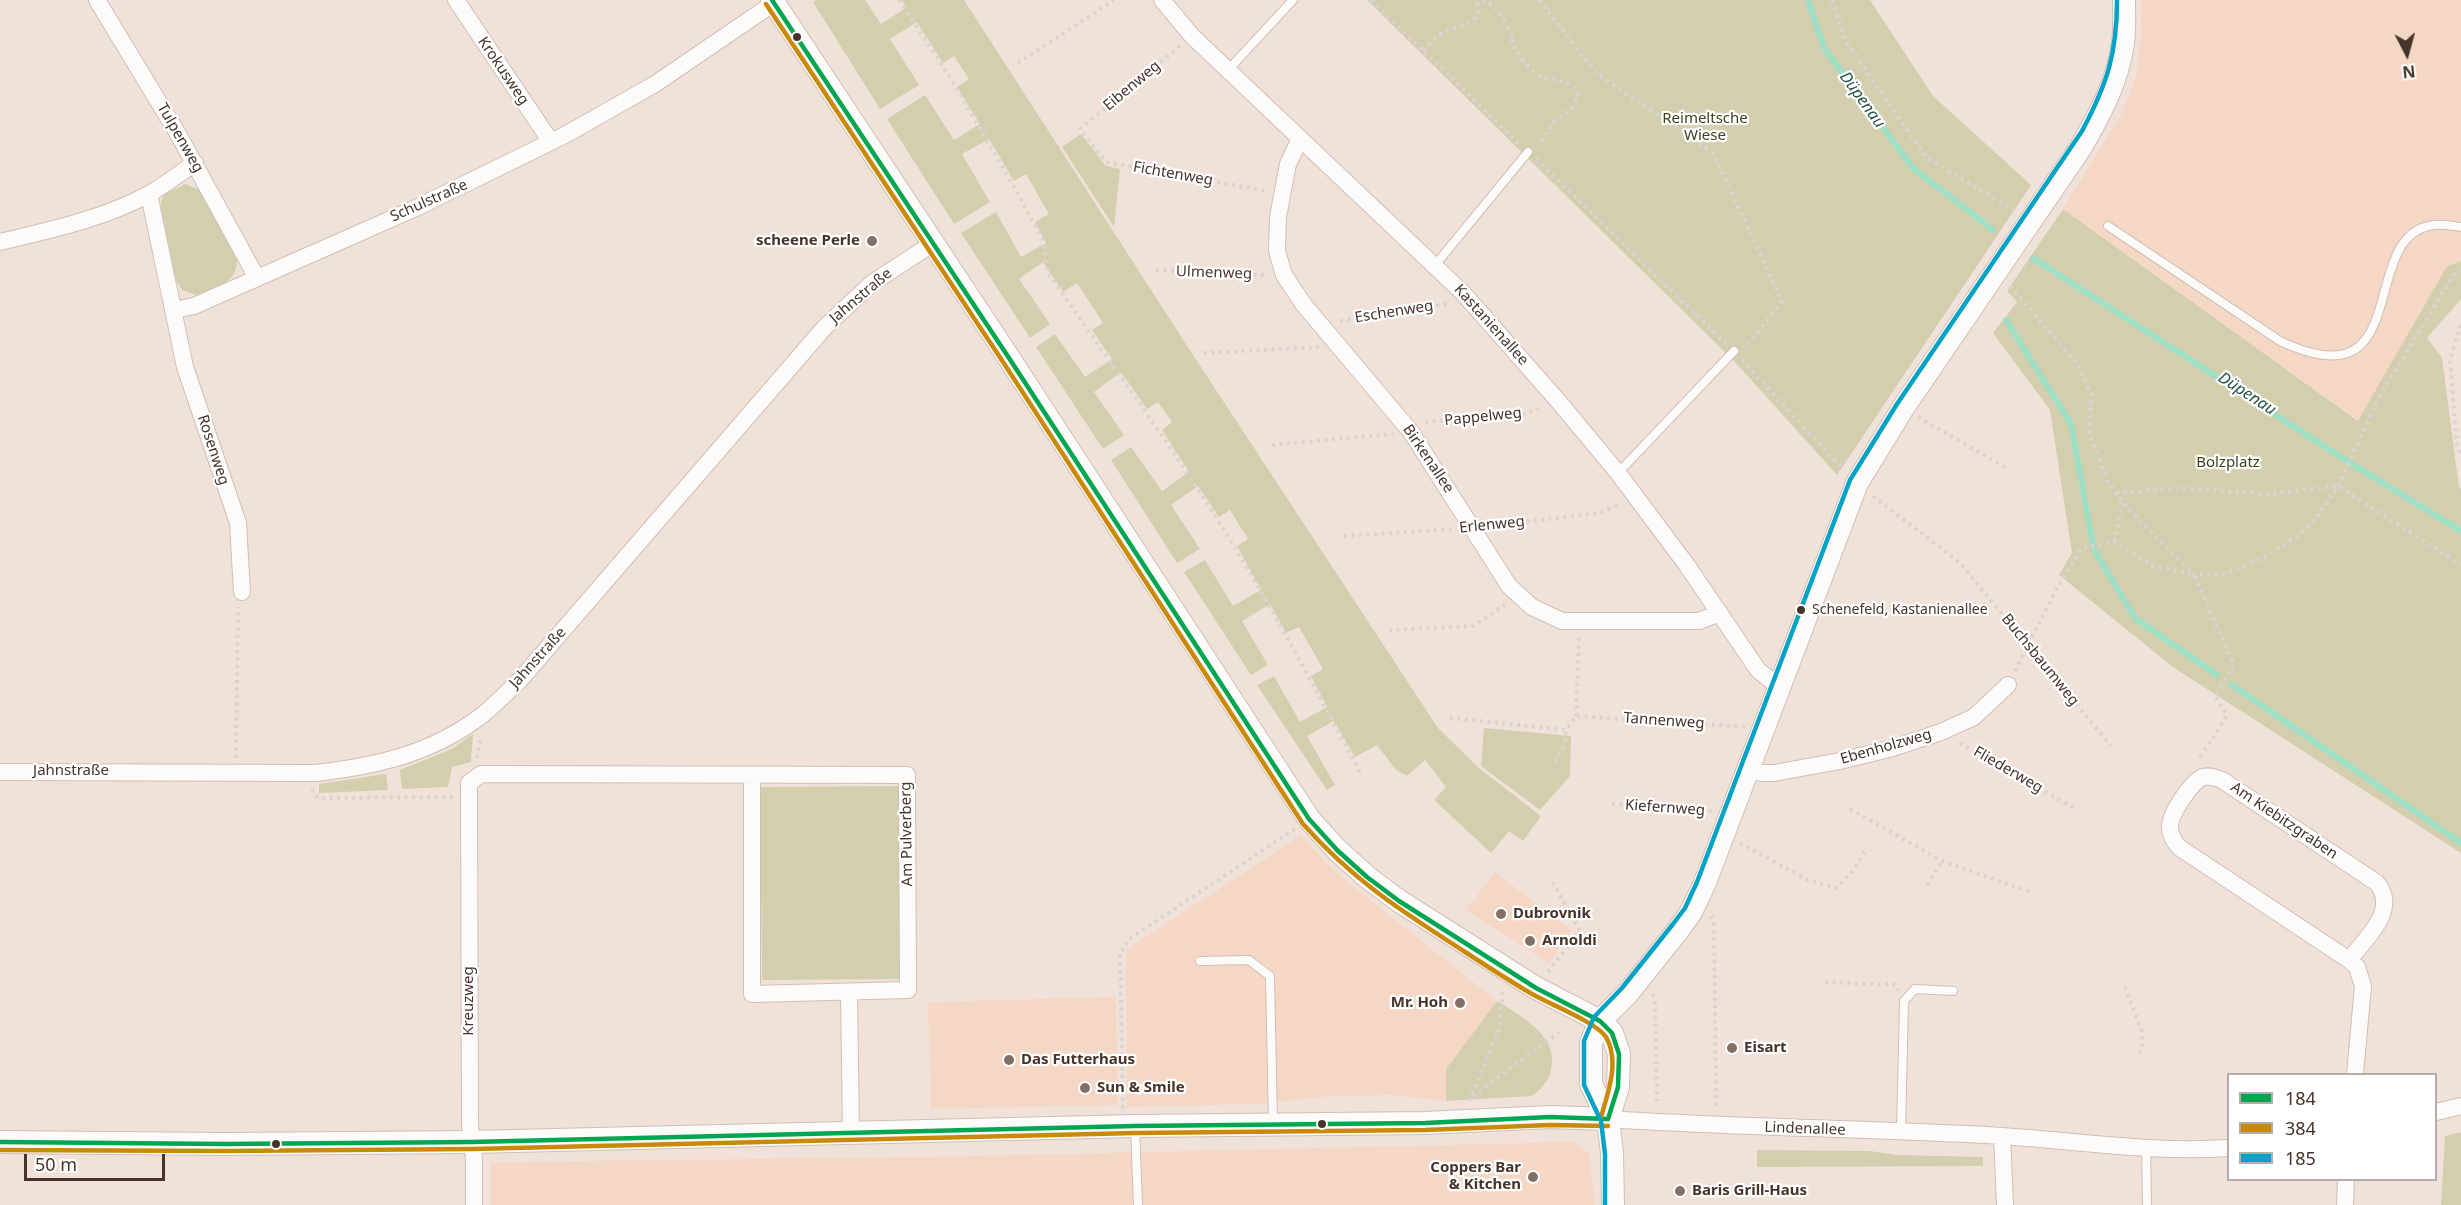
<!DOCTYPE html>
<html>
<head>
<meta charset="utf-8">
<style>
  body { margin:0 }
  #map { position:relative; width:2461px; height:1205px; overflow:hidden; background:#f1e2d9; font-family:"Noto Sans",sans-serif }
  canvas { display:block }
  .legend { position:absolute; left:2227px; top:1073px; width:210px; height:108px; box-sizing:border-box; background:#fff; border:2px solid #b5ada9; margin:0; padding:8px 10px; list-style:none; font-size:18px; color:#463329 }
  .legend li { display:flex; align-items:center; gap:12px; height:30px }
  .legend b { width:30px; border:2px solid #b5ada9 }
  .north { position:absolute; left:2377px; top:24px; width:60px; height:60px; -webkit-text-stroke:4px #fff; paint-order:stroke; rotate:174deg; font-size:16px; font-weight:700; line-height:24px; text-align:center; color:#463329 }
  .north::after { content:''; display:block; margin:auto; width:21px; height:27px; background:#463329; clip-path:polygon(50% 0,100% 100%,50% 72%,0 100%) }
  .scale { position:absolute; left:24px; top:1154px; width:141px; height:27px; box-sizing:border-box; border:3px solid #463329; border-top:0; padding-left:8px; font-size:18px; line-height:21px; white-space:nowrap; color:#463329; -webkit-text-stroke:4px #fff; paint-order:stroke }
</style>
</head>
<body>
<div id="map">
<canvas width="2461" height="1205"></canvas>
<ul class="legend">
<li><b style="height:8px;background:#00a651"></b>184</li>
<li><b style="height:8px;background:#cb890a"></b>384</li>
<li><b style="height:8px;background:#04a3c6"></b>185</li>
</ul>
<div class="north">N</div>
<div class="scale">50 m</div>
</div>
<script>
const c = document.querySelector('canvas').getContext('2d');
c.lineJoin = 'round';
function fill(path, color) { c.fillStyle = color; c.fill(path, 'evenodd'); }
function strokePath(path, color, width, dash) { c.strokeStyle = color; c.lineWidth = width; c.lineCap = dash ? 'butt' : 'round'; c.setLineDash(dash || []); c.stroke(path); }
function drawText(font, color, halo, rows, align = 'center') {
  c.font = font + ' "Noto Sans",sans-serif'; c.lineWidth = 4.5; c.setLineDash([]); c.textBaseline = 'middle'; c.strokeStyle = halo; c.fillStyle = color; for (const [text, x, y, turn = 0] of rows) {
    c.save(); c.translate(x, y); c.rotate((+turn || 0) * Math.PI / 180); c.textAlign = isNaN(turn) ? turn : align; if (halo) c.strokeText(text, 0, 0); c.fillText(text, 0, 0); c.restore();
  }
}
const built = new Path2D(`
  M2141,0H2461V261L2447,266L2359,421L2063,209L2122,113L2136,77L2141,34Z
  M1301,835L1333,870L1497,1001L1446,1069V1101L1392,1095L1331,1096L1257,1104L1127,1107L1126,950Z
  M1495,872L1571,930L1549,963L1466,910Z
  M1116,997L1118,1105L931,1109L928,1002Z
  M1573,1142L1590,1154L1594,1205H490L491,1162L931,1157Z`);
const green = new Path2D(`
  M816,0H865L881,24L906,8L902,0H964L1193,355L1438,728L1479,768L1541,816L1523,841L1509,831L1491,853L1434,800L1446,787L1425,760L1407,776L1396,770L1377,745L1355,757L1334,721L1307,736L1335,785L1327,790L1257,685L1274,676L1300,722L1327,707L1311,676L1323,669L1299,627L1286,633L1270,604L1242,621L1268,665L1251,675L1184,572L1205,560L1233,606L1261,590L1237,546L1248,539L1230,510L1219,517L1198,486L1171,505L1200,549L1177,563L1111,460L1131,447L1162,491L1189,472L1162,430L1172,422L1158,402L1147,409L1121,372L1094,392L1124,435L1103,449L1036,347L1055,334L1085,377L1112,359L1092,330L1103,323L1077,283L1063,292L1043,262L1019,279L1050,324L1030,338L961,233L996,212L1021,257L1046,243L1035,222L1049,214L1026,174L1014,181L989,139L962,154L990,202L954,224L887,119L925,95L954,140L980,124L957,87L969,79L954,56L943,63L917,22L890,39L919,85L880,109L813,2Z
  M1367,0H1870L1933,96L2031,185L1837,475L1735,362Z
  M1081,134L1106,166L1120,169L1114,227L1062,147Z
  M186,184L205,193L236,252C242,282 219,286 196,295L182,290L174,277L161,214V202L164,194Z
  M2063,209L2358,421L2447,266L2461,261V299L2427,338L2442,358L2459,487L2461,489V853L2173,667L2059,575L2072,553L2050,410L1993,333L2017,302L2007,291Z
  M1484,728L1571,736L1570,776L1540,810L1481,766Z
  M473,734L471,762L452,767L448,787L402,789L400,770L452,749Z
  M386,774L388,790L319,793V784Z
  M899,786L900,979L762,980L760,787Z
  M1497,1001C1521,1016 1560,1036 1551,1071C1547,1083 1541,1090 1531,1096L1446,1101V1069Z
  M2461,1132V1205H2441L2445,1136Z
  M1757,1150L1870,1151L1897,1155L1983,1157V1166L1757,1167Z`);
const stream = new Path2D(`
  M1808,0L1824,48L1913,168L1993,230
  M2033,258L2347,461L2461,531
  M2006,320L2071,424L2094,550L2135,618L2217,675
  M2232,685L2461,843`);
const path = new Path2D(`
  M899,0L948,74L1017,192L1044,242L1047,271C1108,360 1172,446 1229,538C1276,615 1319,696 1362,776
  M1371,0L1519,144
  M1483,0L1485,3L1494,5L1512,34V45C1519,55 1527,67 1537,74C1554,85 1564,74 1578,93L1574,106L1554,122L1539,145
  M1539,0L1596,73L1713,153L1782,301L1745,349
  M1832,0L1845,40L1926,157L2014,211
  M1180,46L1080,129L1106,162L1266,191
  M1423,50C1429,44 1437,35 1445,32C1460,25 1484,26 1476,0
  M1018,63L1114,0
  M1536,159L1726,344
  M1156,270L1268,275
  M2010,286L2078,365L2091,394L2090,436L2108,482L2122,502L2194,575L2227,573L2265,557L2298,536L2320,513L2338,486L2379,397L2455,273L2461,270
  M1340,321L1451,303
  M2461,325L2450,359L2457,445L2461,457
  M1204,353L1319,347
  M1742,360L1843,469
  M1918,417L2006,468
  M1425,422L1515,416L1542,408
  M1272,445L1393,434
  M2116,493L2180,488L2270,494L2338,486L2461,565
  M1873,496L1960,563L2111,746
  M1489,526L1600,513L1622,503
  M1344,536L1454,529
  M2115,542L2122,503
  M1389,630L1473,626L1505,605
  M2015,671L2056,590L2081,548L2115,542L2154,566L2194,575L2234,665L2215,696L2227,716L2201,756V762
  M1576,716L1579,636
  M1450,718L1566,730L1576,716L1745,727
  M1960,743L2074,808
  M236,758L238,607
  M477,758L481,736
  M1555,762L1565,744L1566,730
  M312,789L318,798L454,797
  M1612,804L1712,811
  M1850,809L1942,861L2033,893
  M1740,843L1808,880L1836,888L1853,871L1865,851
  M1927,885L1942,861
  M1711,916L1714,921L1716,1107
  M1548,972L1580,931L1551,879
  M1825,982L1896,985L1898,990
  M2125,987L2142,1032V1050L2136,1056
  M1653,994L1655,1004L1657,1101
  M1473,1096L1559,1032
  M1469,1101L1499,1030L1503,989
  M1123,1108L1120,954L1129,939L1295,829`);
const lane = new Path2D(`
  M1228,70L1293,0
  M2108,226L2280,341C2418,406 2355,234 2434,225C2442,224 2452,226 2461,227
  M1436,264L1528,152
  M1618,473L1734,351
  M1200,961L1249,960L1270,976L1273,1124
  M1135,1126L1138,1205
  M1901,1132L1904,1001L1915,989L1953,991
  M2146,1147L2147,1205`);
const street = new Path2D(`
  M97,0L178,134L257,278
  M456,0L551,142
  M1162,0L1192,36L1463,293L1559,402L1618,473L1686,564L1758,670L1779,687
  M1300,139L1288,164L1278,217L1277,251L1284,275L1304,305L1411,432L1509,586L1532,607L1562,621H1699L1720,613
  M149,194L185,367L238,523L242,592
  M0,242C50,230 103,219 149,194C165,185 180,173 195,163
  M173,310L194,306L418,207L565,135L655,84L774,3
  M1749,770L1762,773H1774L1840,761L1893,748L1941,732L1974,717L2008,685
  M0,772L316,773C376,766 431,754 481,716C494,706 506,693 519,681L825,327L872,283L932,244
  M2349,960C2366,938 2399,910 2377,883L2222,780C2216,778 2210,775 2203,777C2192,781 2169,815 2170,827C2170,836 2174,842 2180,848L2349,960L2357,967L2363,986L2355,1074
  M849,992L851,1133
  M2436,1112L2461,1106
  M1608,1119C1739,1128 1871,1128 2002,1136C2077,1141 2153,1153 2228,1148
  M2002,1136L2005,1205
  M474,1205V1159L470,1125L469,783L481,774L907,775L908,990L752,994V776
  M2345,1205L2346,1180`);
const secondary = new Path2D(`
  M772,0L1009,358L1309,819L1337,850L1367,877L1399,901L1536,988L1600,1021L1612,1033L1619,1054L1618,1087L1608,1119
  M0,1142L225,1144L472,1142L1135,1126L1425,1123L1550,1117L1608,1119
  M1613,1205L1612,1153L1608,1119L1591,1084V1043L1600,1021L1628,993L1679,929L1691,912L1704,885L1857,483L1903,408L2081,147C2100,114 2118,81 2123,43C2125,29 2124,14 2124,0`);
const bus1 = new Path2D(`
  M772,0L1009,358L1309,819L1337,850L1367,877L1399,901L1536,988L1600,1021L1612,1033L1619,1054L1618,1087L1608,1119
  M0,1142L225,1144L472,1142L1135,1126L1425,1123L1550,1117L1608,1119`);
const bus2 = new Path2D(`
  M766,4L1003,362L1303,824C1353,880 1400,910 1462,950C1485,965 1508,980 1532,994C1549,1004 1596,1022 1606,1037C1620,1061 1608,1093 1601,1117
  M0,1150L225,1151L472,1149L1135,1133L1425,1130L1550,1125L1608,1126`);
const bus3 = new Path2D(`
  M1605,1205V1154L1601,1121L1584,1085V1041L1594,1017L1622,988L1673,924L1685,908L1697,882L1850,480L1897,404L2082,131C2107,84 2117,54 2117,0`);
const markers = [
  [797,37,5,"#463329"],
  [872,241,6,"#827067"],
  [1801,610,5,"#463329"],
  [1501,914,6,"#827067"],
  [1530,941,6,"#827067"],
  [1460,1003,6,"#827067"],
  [1732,1048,6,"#827067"],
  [1009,1060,6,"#827067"],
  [1085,1088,6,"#827067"],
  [1322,1124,5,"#463329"],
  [276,1144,5,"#463329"],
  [1533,1177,6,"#827067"],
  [1680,1191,6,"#827067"]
];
const busNames = [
  ["Schenefeld, Kastanienallee",1812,610]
];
const streetNames = [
  ["Krokusweg",503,71,56],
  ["Eibenweg",1132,86,-40],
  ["Tulpenweg",180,138,60],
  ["Fichtenweg",1173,174,10],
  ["Schulstraße",429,201,-24],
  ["Ulmenweg",1214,273,2],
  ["Jahnstraße",861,296,-40],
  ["Eschenweg",1394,312,-9],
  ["Kastanienallee",1491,325,48],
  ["Pappelweg",1483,417,-6],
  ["Rosenweg",213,450,72],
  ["Birkenallee",1428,459,56],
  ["Erlenweg",1492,525,-6],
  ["Jahnstraße",538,658,-48],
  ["Buchsbaumweg",2040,660,51],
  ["Tannenweg",1664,721,4],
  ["Ebenholzweg",1886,747,-16],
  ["Fliederweg",2008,770,30],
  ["Jahnstraße",71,771],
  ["Kiefernweg",1665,808,4],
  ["Am Kiebitzgraben",2284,821,34],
  ["Am Pulverberg",907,834,-91],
  ["Kreuzweg",469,1001,-90],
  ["Lindenallee",1805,1129,2]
];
const parkNames = [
  ["Reimeltsche",1705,119],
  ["Wiese",1705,136],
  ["Bolzplatz",2228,463]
];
const poiNames = [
  ["scheene Perle",860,241,"right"],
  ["Dubrovnik",1513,914],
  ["Arnoldi",1542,941],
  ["Mr. Hoh",1448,1003,"right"],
  ["Eisart",1744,1048],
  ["Das Futterhaus",1021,1060],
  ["Sun & Smile",1097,1088],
  ["Coppers Bar",1521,1168,"right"],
  ["& Kitchen",1521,1185,"right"],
  ["Baris Grill-Haus",1692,1191]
];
const waterNames = [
  ["Düpenau",1862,100,54],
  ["Düpenau",2247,394,33]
];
fill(built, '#f5d7c6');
fill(green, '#d3ceae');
strokePath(stream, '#9de0c5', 6);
strokePath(lane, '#cfbfb6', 10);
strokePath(street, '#cfbfb6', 18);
strokePath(secondary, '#cfbfb6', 24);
strokePath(path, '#d8d4d1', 4, [3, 4.5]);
strokePath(lane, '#fdfbf9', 8);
strokePath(street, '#fdfbf9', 16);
strokePath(secondary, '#fdfbf9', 22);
strokePath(bus1, '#00a651', 4.5);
strokePath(bus2, '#cb890a', 4.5);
strokePath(bus3, '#04a3c6', 4.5);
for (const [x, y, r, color] of markers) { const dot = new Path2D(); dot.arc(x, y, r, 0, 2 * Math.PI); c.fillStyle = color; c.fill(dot); strokePath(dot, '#fff', 2); }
drawText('14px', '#463329', '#fff', busNames, 'left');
drawText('15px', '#463329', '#fff', streetNames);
drawText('15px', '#3e3f1b', '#fff', parkNames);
drawText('bold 15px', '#463329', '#fff', poiNames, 'left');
drawText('italic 16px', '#275345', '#fff', waterNames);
</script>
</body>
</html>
